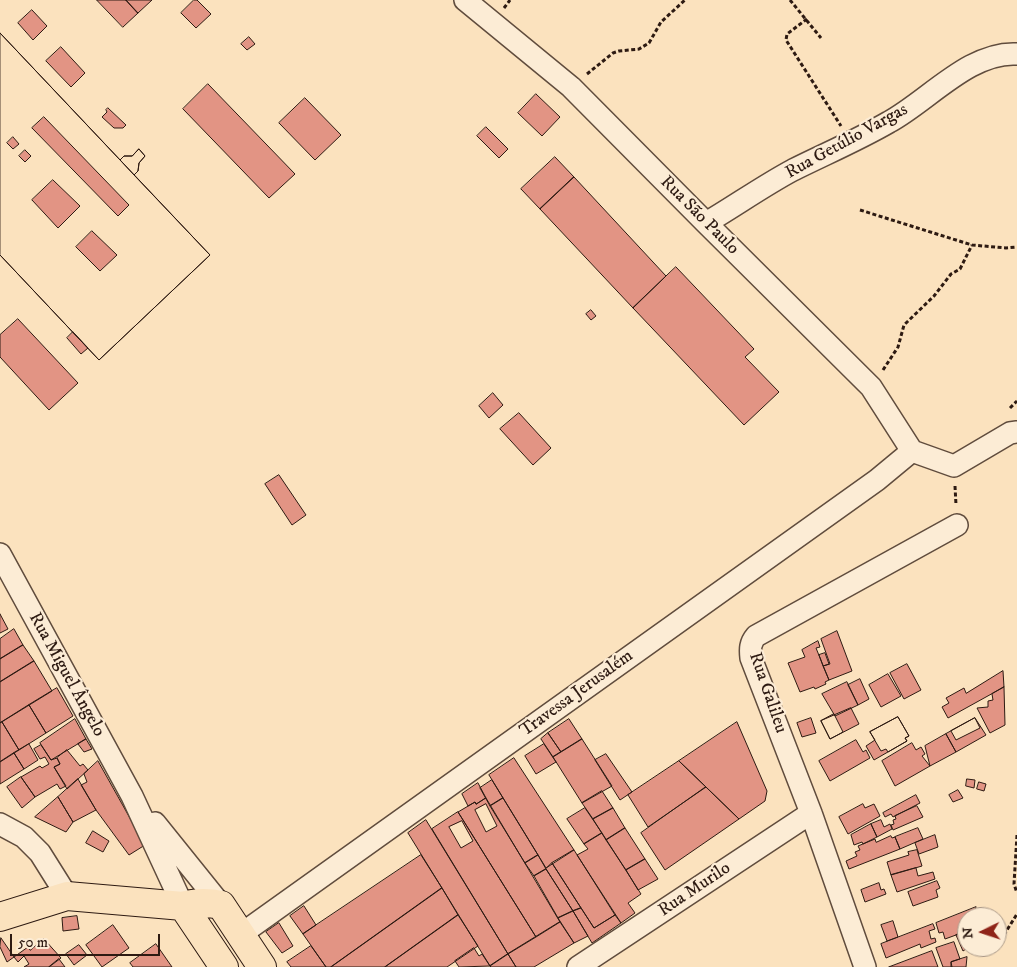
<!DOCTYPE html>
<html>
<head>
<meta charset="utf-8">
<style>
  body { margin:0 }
  #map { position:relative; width:1017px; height:967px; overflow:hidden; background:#fbe2be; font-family:"IM FELL DW Pica",serif }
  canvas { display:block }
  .north { position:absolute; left:957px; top:907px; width:50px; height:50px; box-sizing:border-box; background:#fcecd5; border:1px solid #a99887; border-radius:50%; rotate:266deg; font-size:14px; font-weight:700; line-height:20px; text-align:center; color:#2d1a12 }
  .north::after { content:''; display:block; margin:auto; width:18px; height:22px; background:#8f2418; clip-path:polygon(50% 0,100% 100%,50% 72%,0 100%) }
  .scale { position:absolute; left:10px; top:934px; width:150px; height:22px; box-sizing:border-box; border:2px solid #2d1a12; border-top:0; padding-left:6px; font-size:15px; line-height:18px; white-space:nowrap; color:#2d1a12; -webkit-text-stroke:4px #fcecd5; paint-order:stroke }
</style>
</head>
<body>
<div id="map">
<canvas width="1017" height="967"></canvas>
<div class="north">N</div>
<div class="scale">50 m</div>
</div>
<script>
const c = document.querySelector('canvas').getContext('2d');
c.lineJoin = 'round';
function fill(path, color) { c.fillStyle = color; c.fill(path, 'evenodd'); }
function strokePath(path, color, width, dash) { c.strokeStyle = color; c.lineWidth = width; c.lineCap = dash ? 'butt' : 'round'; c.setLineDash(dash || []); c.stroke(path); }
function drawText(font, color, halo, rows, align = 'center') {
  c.font = font + ' "IM FELL DW Pica",serif'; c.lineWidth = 4.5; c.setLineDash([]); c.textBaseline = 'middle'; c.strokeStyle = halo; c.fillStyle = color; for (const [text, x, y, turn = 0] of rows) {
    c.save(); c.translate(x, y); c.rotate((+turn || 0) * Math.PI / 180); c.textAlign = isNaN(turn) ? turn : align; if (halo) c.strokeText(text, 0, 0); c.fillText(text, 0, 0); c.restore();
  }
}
const building = new Path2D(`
  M97,0H126L138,13L123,27Z
  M126,0H152L138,13Z
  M194,0H197L211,14L196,28L181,13Z
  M32,10L47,26L33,40L18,23Z
  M0,33L120,160L124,156H132L139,149L145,156L139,163L138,171L134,175L210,255L99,360L0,255Z
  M0,33L210,255L99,360L0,255Z
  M249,37L255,44L247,50L241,44Z
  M61,47L85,73L71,87L46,61Z
  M208,84L295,174L269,198L183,109Z
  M536,94L560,117L542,136L518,113Z
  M305,98L341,135L315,160L279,123Z
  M108,108L126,125L123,128H114L102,117L107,112L106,110Z
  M44,117L129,205L118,216L32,128Z
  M486,127L508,149L499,158L477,136Z
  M13,137L19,144L13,149L7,143Z
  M139,149L145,156L139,163L138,171L134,175L120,160L124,156H132Z
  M25,150L31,156L25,162L19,156Z
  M555,157L574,177L540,209L521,189Z
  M574,177L666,276L633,308L540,209Z
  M53,180L80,206L58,228L32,200Z
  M92,231L117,255L100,271L76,247Z
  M676,267L754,349L745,357L779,392L744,425L633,308Z
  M591,310L596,316L591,320L586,314Z
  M18,319L78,383L49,410L0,357V335Z
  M73,332L88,348L81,354L67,338Z
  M493,393L503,405L489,418L479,406Z
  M519,413L551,448L533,465L500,429Z
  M279,475L306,515L292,525L265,484Z
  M0,614L8,629L0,633Z
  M14,629L23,645L0,659V639Z
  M837,631L852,671L829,680L823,666L830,664L821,639Z
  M818,641L820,647L816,648L829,680L825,682L826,684L815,689L814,687L800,692L788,663L805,657L802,650Z
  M23,645L34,661L0,682V659Z
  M825,653L829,664L823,666L819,655Z
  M34,661L52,691L0,723V682Z
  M907,664L921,690L904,699L890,673Z
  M1003,671L1004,687L948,718L942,707L949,703L946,698L964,688L966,693Z
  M888,674L901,696L881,707L869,685Z
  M860,679L869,699L858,705L848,685Z
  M847,682L858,705L835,716L822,694Z
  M1004,687L1005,725L990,733L977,708L988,707V701L993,700L992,694Z
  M57,688L73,716L46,733L29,705Z
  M29,705L46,733L19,750L2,722Z
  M851,708L859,724L830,739L821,721Z
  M834,714L843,732L830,739L821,721Z
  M898,717L909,736L905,738L907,741L874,760L866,746L875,740L870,732Z
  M898,717L909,736L905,738L907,741L888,752L886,749L881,751L870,732Z
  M811,718L816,733L802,737L797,723Z
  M975,718L980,728L956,740L951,731Z
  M975,718L986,735L956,752L946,734Z
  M75,719L86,739L51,760L40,743Z
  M569,719L582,739L561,752L548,733Z
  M2,722L19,750L0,762V723Z
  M737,722L767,791L765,801L739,819L679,761Z
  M548,733L561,752L553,757L541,739Z
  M946,734L956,752L930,766L925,746Z
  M86,739L92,749L84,752L78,744Z
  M582,739L612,786L582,803L553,757Z
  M856,740L863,752L866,750L870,758L830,781L819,761Z
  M912,743L916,750L921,747L925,754L922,756L930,766L895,786L882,761Z
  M29,744L38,760L24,769L14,753Z
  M544,744L556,762L536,774L525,756Z
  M41,745L51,760L57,758L60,764L54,767L66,786L60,789L57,784L35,797L21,777L40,766L42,768L49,764L45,757L40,759L34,749Z
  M67,750L80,766L83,764L88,770L67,789L54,767L60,764L57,758Z
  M14,753L24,769L0,784V762Z
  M606,754L632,792L620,800L595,760Z
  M514,758L574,850L546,868L489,775Z
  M98,761L145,845L129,855L96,810L81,785L87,782L84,774Z
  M679,761L706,787L648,827L628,795Z
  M21,777L35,797L22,808L7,787Z
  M78,779L96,810L73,822L58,797Z
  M967,779L975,780L974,788L966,786Z
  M492,780L503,798L490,806L480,788Z
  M979,782L986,784L984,791L977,789Z
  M478,783L486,798L476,804L475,802L468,806L462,794Z
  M706,787L739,819L665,870L641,833Z
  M958,790L963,798L953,802L949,795Z
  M602,791L613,808L593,819L582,803Z
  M916,795L920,803L895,816L893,817L891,814L885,817L883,813Z
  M58,797L73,822L66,832L35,817Z
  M486,798L560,922L536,937L458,812L475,802L476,804Z
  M503,798L538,855L525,863L490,806Z
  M486,804L497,826L486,832L475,810Z
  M863,804L865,808L874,804L880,816L848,834L839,817Z
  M917,806L923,817L893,830L891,825L894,824L893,820L896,819L895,816Z
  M585,808L602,833L584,844L567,819Z
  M613,808L625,828L606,840L593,819Z
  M458,812L536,937L508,954L432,829Z
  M426,820L508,954L490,966L408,833Z
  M881,820L884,827L890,824L892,829L877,837L871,824Z
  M462,821L473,841L461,848L449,827Z
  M871,824L877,837L863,844L862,842L854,845L851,835Z
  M625,828L645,859L626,870L606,840Z
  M918,828L923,839L900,849L895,837Z
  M93,831L109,841L103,852L86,843Z
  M602,833L641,894L628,903L635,913L621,923L577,855L588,849L584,844Z
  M935,835L938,847L919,854L915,843Z
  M891,836L892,838L895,837L900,849L849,869L846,861L857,856L855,852L860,850L858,846L875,839L876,842Z
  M574,850L615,915L594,928L552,863Z
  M917,850L922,866L891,875L887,862L909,855L908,852Z
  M421,855L442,888L331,967H326L303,934Z
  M538,855L546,869L534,876L525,863Z
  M645,859L658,879L638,890L626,870Z
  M552,863L581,908L573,911L546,869Z
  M916,868L918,876L933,872L935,879L897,892L891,875Z
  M546,869L573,911L558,918L534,876Z
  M937,881L940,888L936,890L938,897L913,906L908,892Z
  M879,883L881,890L884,889L886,894L865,902L861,890Z
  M442,888L458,915L385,967H331Z
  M304,906L316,925L303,934L290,916Z
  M976,907L974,917H967V931L945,939L943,932L939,933L936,923Z
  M581,908L594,928L615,915L621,923L592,943L573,911Z
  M573,911L588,936L574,943L558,918Z
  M458,915L478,946L447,967H385Z
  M77,916L79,929L63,931L62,918Z
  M893,921L898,937L887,941L881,925Z
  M560,922L574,943L534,967H516L508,954Z
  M279,923L293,946L282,953L266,932Z
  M933,924L935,929L929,931L931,939L935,938L936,942L921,948L920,944L886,958L881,944Z
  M113,925L129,948L102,967L86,945Z
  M967,931V947H969L963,951L956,935Z
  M1,938L14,957L7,962L0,947Z
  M44,939L61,958L49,967H24L29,964L24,956L18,962L14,957L28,947L30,950Z
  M954,942L960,959L951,962L952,967H943L936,948Z
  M156,944L172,967H133L130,963Z
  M79,945L87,955L74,965L66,954Z
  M311,946L326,967H291L287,962Z
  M474,948L479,956L482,954L490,966L459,967L455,961Z
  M932,951L938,967H889Z
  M508,954L516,967H491L490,966Z
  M967,957L966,967H951V962Z
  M59,959L65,967H49Z`);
const path = new Path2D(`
  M790,0L821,38
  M504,8L510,0
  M807,19L787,34L786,40L841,126
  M587,74L613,53L619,51L639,49L649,43L661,22L685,0
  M860,210L972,245L1006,248L1017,247
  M883,370L898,347L904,325L934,296L951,274L960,269L972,245
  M1010,408L1017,401
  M955,486L956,505
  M1017,835L1014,884L1017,893
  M997,946L1017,914`);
const street = new Path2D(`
  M465,0L571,87L706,223L871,387L912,451
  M706,223C735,206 763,186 793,170C825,154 858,140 889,122C928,101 970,51 1017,54
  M912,451L954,466L1010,433L1017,432
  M0,554L132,796L183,906
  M155,823L221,905
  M0,824L24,837L40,853L67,896
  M240,935L877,480L912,451
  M578,967L811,813
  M865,967L811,813L751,658C750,649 750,643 756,636L957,525`);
const primary = new Path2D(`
  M183,906L224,967
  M0,917L67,896L183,906C196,902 208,902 221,905L262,967`);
const streetNames = [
  ["Rua Getúlio Vargas",847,142,-29],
  ["Rua São Paulo",699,216,45],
  ["Rua Miguel Ângelo",66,675,61],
  ["Rua Galileu",767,693,71],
  ["Travessa Jerusalém",577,694,-36],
  ["Rua Murilo",695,890,-34]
];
fill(building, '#e29484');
strokePath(building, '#2d1a12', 1);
strokePath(street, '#604c3d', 24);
strokePath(primary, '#2d1a12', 30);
strokePath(path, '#2d1a12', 3, [4, 2.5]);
strokePath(street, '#fcecd5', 21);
strokePath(primary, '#fbe2be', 28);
drawText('18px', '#2d1a12', '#fcecd5', streetNames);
</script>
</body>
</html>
